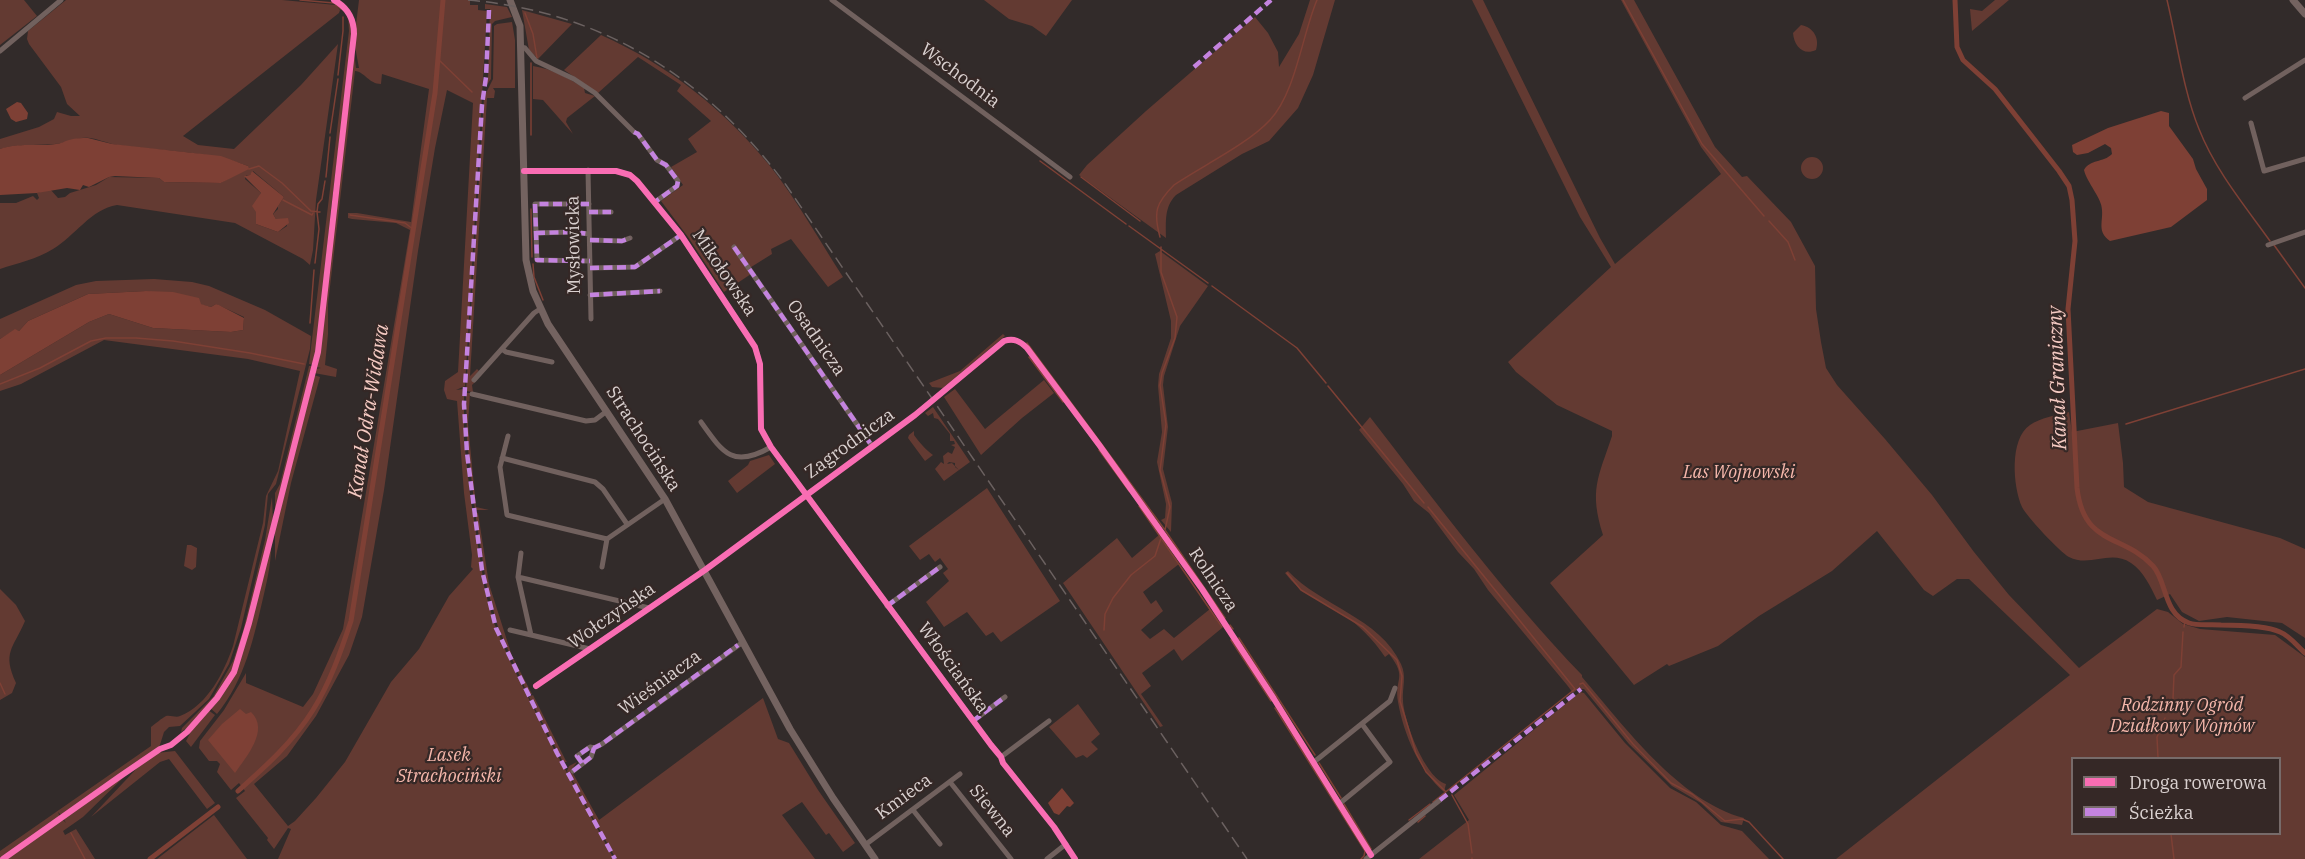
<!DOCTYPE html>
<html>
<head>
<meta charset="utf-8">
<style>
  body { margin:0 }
  #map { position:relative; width:2305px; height:859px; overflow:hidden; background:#322b2a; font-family:"IBM Plex Serif",serif }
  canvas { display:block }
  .legend { position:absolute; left:2071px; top:757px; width:210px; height:78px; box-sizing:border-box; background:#352826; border:2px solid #776b6a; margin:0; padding:8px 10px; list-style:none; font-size:18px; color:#d9d0cf }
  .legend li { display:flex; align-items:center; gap:12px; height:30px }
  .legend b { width:30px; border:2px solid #776b6a }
</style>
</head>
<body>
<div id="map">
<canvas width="2305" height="859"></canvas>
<ul class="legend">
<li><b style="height:8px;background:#f96db3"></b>Droga rowerowa</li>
<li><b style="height:8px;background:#c483df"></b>Ścieżka</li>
</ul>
</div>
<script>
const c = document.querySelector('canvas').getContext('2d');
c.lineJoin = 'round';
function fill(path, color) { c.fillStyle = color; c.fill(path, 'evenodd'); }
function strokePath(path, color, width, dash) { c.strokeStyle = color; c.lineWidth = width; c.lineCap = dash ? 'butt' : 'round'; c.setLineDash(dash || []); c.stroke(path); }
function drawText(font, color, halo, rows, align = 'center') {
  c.font = font + ' "IBM Plex Serif",serif'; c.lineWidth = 4.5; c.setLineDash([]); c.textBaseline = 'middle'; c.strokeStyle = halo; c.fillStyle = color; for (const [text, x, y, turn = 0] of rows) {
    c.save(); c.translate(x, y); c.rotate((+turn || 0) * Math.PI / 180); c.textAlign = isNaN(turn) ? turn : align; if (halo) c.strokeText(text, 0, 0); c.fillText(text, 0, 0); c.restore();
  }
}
const green = new Path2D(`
  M0,0H24L37,16L0,45Z
  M66,0H282L336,5L340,10L339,13L183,136L198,145L234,149L301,85L338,44L316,200L313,250L310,265L303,259L235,223L117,205C91,209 75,236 53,249C37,259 18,263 0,269V203H16L33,196L37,200L39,198L37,193L50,189L58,198L65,197L70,193L96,185L109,177L159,178L164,182L221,183L248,166C203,149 158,152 112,144C105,142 97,139 90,138C77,136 66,144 54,144C35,146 17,143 0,149V139L39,127L54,119L57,112L71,116H80L67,104L61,87L29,44L27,39L28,31ZM253,171L284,197L278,206V209L273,214L276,219H287V226L278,232L256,224V212L261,193L245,179L246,175H250Z
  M359,0H470V5H478V10L487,11L465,386L456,390L464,389V440L470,494L485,591L494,623L509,659L553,747L614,859H278L291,829L288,828L274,849L267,840L268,838L236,798L245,791L239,783L231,790L217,772L220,764L217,761H209L199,748L200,741L224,710L246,673V683L303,707L313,694L343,629L410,230L396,223L352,219L348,218V213H357L411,222L429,89L382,74L381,84C369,84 365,72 355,71L328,304V334L325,365L337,369L336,377L314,373L315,369L321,368L316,367L319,351L352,52H354L356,68H359L354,41ZM447,90L473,103L458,372L445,381L444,390L447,399L457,401L464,493L472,555L471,567L473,569L449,596L419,649L391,682L345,762L316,798L295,821L288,826L254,784L287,756L316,716L349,655L362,617L384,490L418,251L435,148Z
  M984,0H1072L1046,36L1032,26L1009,19Z
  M1310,0H1335L1313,75L1298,108L1269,141L1242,154L1176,195C1164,207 1166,222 1166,238L1079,175L1087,165L1146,111L1255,17L1268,33L1278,52L1279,67L1299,34Z
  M1472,0H1483L1600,238L1615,264L1721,174L1701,147L1621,0H1634L1715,147L1742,177L1747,176L1791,222L1815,266L1816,309L1821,342L1826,368L1837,385L1885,439L1932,495L1974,552L2009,595L2079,668L2157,609L2168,612L2183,624L2200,629L2275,635L2305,657V859H1836L2070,675L1969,579H1957L1933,596L1924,590L1877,531L1832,571L1759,616L1718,646L1669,666L1667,664L1634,685L1550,583L1603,535C1589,490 1598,478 1612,436V431L1557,405L1516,372L1508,362L1611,267L1580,217ZM2072,758H2280V834H2072Z
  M1995,0H2009L1972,31L1970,9L1982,11Z
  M485,4L507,7L512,17L495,21L492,24L491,79L486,86L488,77L490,9H485Z
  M522,10L572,24L538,59L529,50Z
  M348,15L353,30L331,209L317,350L314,365L309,364L349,31Z
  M512,22L515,40V88H493L495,91L494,98H487L470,376L477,369L479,371L472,379L475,382L472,385L473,392L466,391L484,97L493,79L494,26L497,24Z
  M1801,25C1813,27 1820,38 1816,50C1803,56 1794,46 1793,33Z
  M601,35C668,65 724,109 770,166C797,200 819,240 843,277L828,287L791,239L771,249L772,254L748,269L751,274L724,292L688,237L661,201L683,185L671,167L697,152L688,139L711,121L677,91L681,85L638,57L598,93L564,70Z
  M533,66C553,69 568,78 584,88L585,93L595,96L567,118L566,122L573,134L543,100L533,99Z
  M1801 168a11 11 0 1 1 22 0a11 11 0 1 1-22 0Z
  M1160,251L1208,286L1180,326L1164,376L1163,385L1168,427L1163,469L1172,503L1171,532L1161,520L1165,518L1166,504L1157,462L1162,432L1158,386L1159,374L1171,338V321L1155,254Z
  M154,279L192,282L209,286L265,310L311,336L310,349L276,484L268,494L265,525L241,628L229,664L209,699L180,726L169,727L164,732L159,748L62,816L58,812L60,817L0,859V851L151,746V727C155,724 162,718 166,716C171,715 176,718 180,716C208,705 224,672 233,646L263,523L266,496L278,471L300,371L248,359L104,340L21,384L0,391V375L89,322L109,314L153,328L231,332L243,330L244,317L216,304L211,307L146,291L88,294L28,321L19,331L15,330L0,339V319L76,285L96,281Z
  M1003,334L1005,336L943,388L932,387L929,383L960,371Z
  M309,366H314L275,511V493L280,484Z
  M314,375L320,377L291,483L275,561V522Z
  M1044,380L1054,393L1022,418L981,455L944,397L955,389L985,429Z
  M466,393H470L468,424L476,507L489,510H475L467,441Z
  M933,407L970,462L959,470L955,467V463L949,462L947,464L952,463L959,470L944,481L935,469L941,462L944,464L943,456L948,452L952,454L955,447L951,445L955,444L954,441H950V434L938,419L934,418L933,413L928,416L925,413Z
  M2069,412L2072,432L2118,423L2123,463L2124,487L2148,502L2280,538L2305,549V638L2282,623L2227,617L2199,621L2182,612L2170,594L2157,600C2150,586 2144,572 2131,563C2110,549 2090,568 2069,557C2061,553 2026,516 2022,507C2013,487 2009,439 2030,425C2040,418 2057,415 2069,412Z
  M1370,417C1438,505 1505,595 1582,675V677C1624,726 1679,801 1744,818L1742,825L1721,822L1701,803L1672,786L1629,744L1584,689H1578L1573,693L1567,685L1488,590L1474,569L1458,552L1429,513L1414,501L1403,484L1359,430Z
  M914,431V435C920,443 925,449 933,455L925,461L908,438L909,435Z
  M769,455L775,464L737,493L728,481L748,465L750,461Z
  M987,488L1060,601L1001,642L993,632L986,636L967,612L944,627L926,602L949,581L943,573L948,569L940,558L935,562L929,554L920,560L909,546Z
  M272,497L273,522L271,532C251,600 248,691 181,732L182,728L213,697L233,661L243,631L265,540Z
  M475,512L478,513L489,584L512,656L532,694L528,695L498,627L487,588Z
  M1159,535L1179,564L1143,592L1151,604L1156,600L1163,611L1141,630L1150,639L1164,629L1174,638L1210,609L1222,628L1182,661L1174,649L1142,673L1151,686L1141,694L1163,726L1160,727L1063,583L1117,538L1132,558Z
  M271,540C272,558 268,577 264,594C254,637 245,680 217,714L210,708C241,672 251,625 261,580C264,567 266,551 271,540Z
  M187,545H191L197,548L196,567L192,570L184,566Z
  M1288,571C1321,606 1380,618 1401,664C1407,677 1402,687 1403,701C1404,721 1425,778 1446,784L1444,792C1419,770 1404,735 1398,702C1394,678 1408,678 1389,654L1385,657C1373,639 1359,625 1342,614C1318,599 1303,596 1285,573Z
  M0,589L16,605L25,621C13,649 2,652 16,683L12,693L0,700Z
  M1580,692L1584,693L1625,743L1670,788L1696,802L1721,825L1742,831L1769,859H1419L1469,820L1454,795Z
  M533,695L566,761L567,762H563L529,697Z
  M763,698L778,739L789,743L818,790L855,843L843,852L829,833L826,835L802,802L782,815L815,859H616L567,771L569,766L577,762L571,770L599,820Z
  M1078,704L1100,734L1091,742L1098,749L1087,758L1083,755L1076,758L1049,727Z
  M208,710L215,715L191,747L186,741L194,726Z
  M175,751L215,803L207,809L169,759L160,762L91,817L139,766L156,753Z
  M125,776L83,817L63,831L65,835L76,829L95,859H5L62,819L66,823L63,818Z
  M214,815L247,859H157Z`);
const water = new Path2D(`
  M17,102L21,103L28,113L27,119L16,122L11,119L6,109Z
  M2161,111L2169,113V126L2193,159L2196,169L2207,189V200L2171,227L2110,241C2097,232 2103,222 2102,210C2102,198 2087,183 2084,170C2090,159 2103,163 2112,154L2111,148L2105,144L2088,153L2077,155L2073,152L2072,145L2108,128Z
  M88,138L112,144L221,156L248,166L249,169L221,183L164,182L159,178L115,176L109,177L89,187L83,185L80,190L67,188L37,193L0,195V149C19,142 37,147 56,144C60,144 65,141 69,140C76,138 82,138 88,138Z
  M252,171L284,197L273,214L276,219L288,218L289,223L278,232L256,224V212L252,206L261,193L244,176L250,175Z
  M146,291L173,292L199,298L201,304L211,307L216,304L219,305L244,318L243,330L231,332L153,328L109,314L89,322L0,375V339L15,329L19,331L28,321L88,294Z
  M240,709L246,714L251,712C270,730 246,757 235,773L208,740L222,724Z
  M1062,788L1074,803L1070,807L1067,806L1059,815L1054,813L1048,803Z`);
const stream = new Path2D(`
  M300,0L334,3L341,9
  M1623,0L1702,144L1764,216
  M2167,0C2177,41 2183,90 2199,129C2215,170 2245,206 2270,241
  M525,13L533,34L537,58
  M439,60L472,92
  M338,75L343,31V17
  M330,133L338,79
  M531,135V63
  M1040,161L1126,224
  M249,169L259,166L282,183L311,211L320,212
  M326,177L330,137
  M1081,177L1140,221
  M283,200L312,215L313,213
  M531,209L532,257
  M350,215L405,223L414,230
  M1769,221L1788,242L1795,260
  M1129,226L1208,283
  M1160,237C1153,212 1156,203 1174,185C1202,166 1248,144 1270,120C1296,92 1302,35 1317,0
  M2274,245L2305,288
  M1161,247V272L1177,317L1175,338L1162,373L1160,385L1166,424L1160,470L1170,507L1165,530
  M315,263L319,229L317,212L318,204L322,199L325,181
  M533,264L534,277L543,300
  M1212,286L1297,348L1326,383
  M310,323L314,270
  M1027,343L1165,530L1225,618
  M1029,357L1063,402
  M0,384L40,368L91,341L106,338H136L173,341L250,353L304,364
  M1328,386L1424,503
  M2126,424L2305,369
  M1099,450L1129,491
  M1139,506L1222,627
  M1428,507L1575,689L1433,802
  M1287,573L1301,590L1363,627L1397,660L1402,676L1400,701L1416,753L1426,772L1445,791
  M1230,625L1233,629
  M2184,627L2185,621
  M1104,630L1105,614L1113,598L1131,575L1155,556L1161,538
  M1239,638L1315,755
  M1231,640L1271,701
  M0,683L5,694
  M1580,684L1583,683L1633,744L1671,783L1692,794L1725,821L1742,819L1749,822L1783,859
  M1275,708L1365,851L1364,856L1361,859
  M2169,710L2173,699L2174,675L2181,667L2183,632
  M2158,758L2157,737L2165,718
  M1319,763L1341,798
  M1452,795L1468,824L1472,853
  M1344,804L1371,849
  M1409,820L1430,804
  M1418,822L1425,816
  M71,833L85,859
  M2171,834L2174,859
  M1472,859V858`);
const canal = new Path2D(`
  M1955,0L1957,47L1963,60L1995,89L2059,171L2069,186L2072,200L2075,241L2068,309L2077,488C2084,547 2123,533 2153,566C2167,581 2163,614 2189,623C2198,626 2211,624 2221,625C2236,625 2267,626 2280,632C2290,636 2297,646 2305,653
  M238,791C265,767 293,742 313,710C330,683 341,651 351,621L435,93L443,0
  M150,859L218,807`);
const street = new Path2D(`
  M832,0L1070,177
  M521,47L525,48L536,61L574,79L595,93L634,132
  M0,51L61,0
  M2245,98L2305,60
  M2251,123L2264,171L2305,159
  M638,134L657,160L666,165L678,181L677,186L655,202
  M588,170L591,319
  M524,171H616L630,175L637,181L681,235L755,347L760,364L761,429L771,447L991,745L1001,757L1003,763L1054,827L1075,859
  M589,204H535L537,260L590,261
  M589,212H611
  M536,233L572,232L589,234
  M590,240L622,241L630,238
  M2268,245L2305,232
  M734,247L872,446
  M590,268L635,267L681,235
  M590,295L660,291
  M502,349L506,352L552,362
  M474,380L534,313L540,309
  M472,394L586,421L595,420L607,411
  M701,422C723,453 733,469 771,447
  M508,436L500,467L507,515L607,539L602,567
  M502,458L595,482L603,489L627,524
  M607,539L665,499
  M521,553L518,577L531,635
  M518,577L649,608
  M887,606L940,567
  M510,630L590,649
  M536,686L705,570L915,415L1004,341C1014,338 1020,341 1027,348L1100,446L1202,589L1274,699L1371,855
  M973,721L1005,697
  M1001,757L1049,721
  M1314,762L1390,701L1395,688
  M582,763L577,756L590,747L594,748L602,744L743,642
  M573,771L591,757L594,748
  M950,782L1011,859
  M1339,804L1390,762L1362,724
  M913,810L940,844
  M865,845L960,774
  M1047,859L1066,844
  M1366,859L1440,800`);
const secondary = new Path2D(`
  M510,0L520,26L526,260L533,291L548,324L665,499L790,729L833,798L875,859
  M2293,0L2305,14`);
const rail = new Path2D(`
  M468,0C602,11 708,79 786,185L1247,859`);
const quiet = new Path2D(`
  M489,10L486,77L482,105L464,404L467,453L482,570L496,628L557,753L615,859
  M1194,67L1271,0
  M634,132L638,134L657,160L666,165L678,181L677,186L655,202
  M589,204H535L537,260L590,261
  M589,212H611
  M536,233L572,232L589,234
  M590,240L622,241L630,238
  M734,247L872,446
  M590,268L635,267L681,235
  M590,295L660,291
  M887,606L940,567
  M973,721L1005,697
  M582,763L577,756L590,747L594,748L602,744L738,645
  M573,771L591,757L594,748
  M1440,800L1581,689`);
const cycleway = new Path2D(`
  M524,171H616L630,175L637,181L681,235L755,347L760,364L761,429L771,447L991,745L1001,757L1003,763L1054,827L1075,859
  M536,686L705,570L915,415L1004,341C1014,338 1020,341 1027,348L1100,446L1202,589L1274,699L1371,855
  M3,859L119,777L160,749L171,745L187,732L217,698L234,672L249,623L318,352L354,34C354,19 347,7 334,0`);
const streetNames = [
  ["Wschodnia",960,76,37],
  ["Mysłowicka",574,245,-91],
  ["Mikołowska",724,273,56],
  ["Osadnicza",816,338,55],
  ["Strachocińska",643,439,57],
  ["Zagrodnicza",850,444,-36],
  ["Rolnicza",1213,580,56],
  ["Wołczyńska",612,616,-35],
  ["Włościańska",953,668,54],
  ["Wieśniacza",660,683,-36],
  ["Kmieca",904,797,-36],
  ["Siewna",992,811,51]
];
const parkNames = [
  ["Las Wojnowski",1739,473],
  ["Rodzinny Ogród",2182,706],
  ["Działkowy Wojnów",2182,727],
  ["Lasek",449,756],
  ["Strachociński",449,777]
];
const waterNames = [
  ["Kanał Graniczny",2058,378,-92],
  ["Kanał Odra-Widawa",369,411,-81]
];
fill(green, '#633a32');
fill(water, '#7e4035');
strokePath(stream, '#7e4035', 1.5);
strokePath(canal, '#7e4035', 5);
strokePath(street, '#71615e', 5);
strokePath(secondary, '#746360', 7);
strokePath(rail, '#6b6160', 1.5, [12, 6]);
strokePath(quiet, '#c483df', 4.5, [9, 4.5]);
strokePath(cycleway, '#f96db3', 6);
drawText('18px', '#d9d0cf', '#352826', streetNames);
drawText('italic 18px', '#f6b7ab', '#352826', parkNames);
drawText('italic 20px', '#f6cbc3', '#352826', waterNames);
</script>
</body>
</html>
